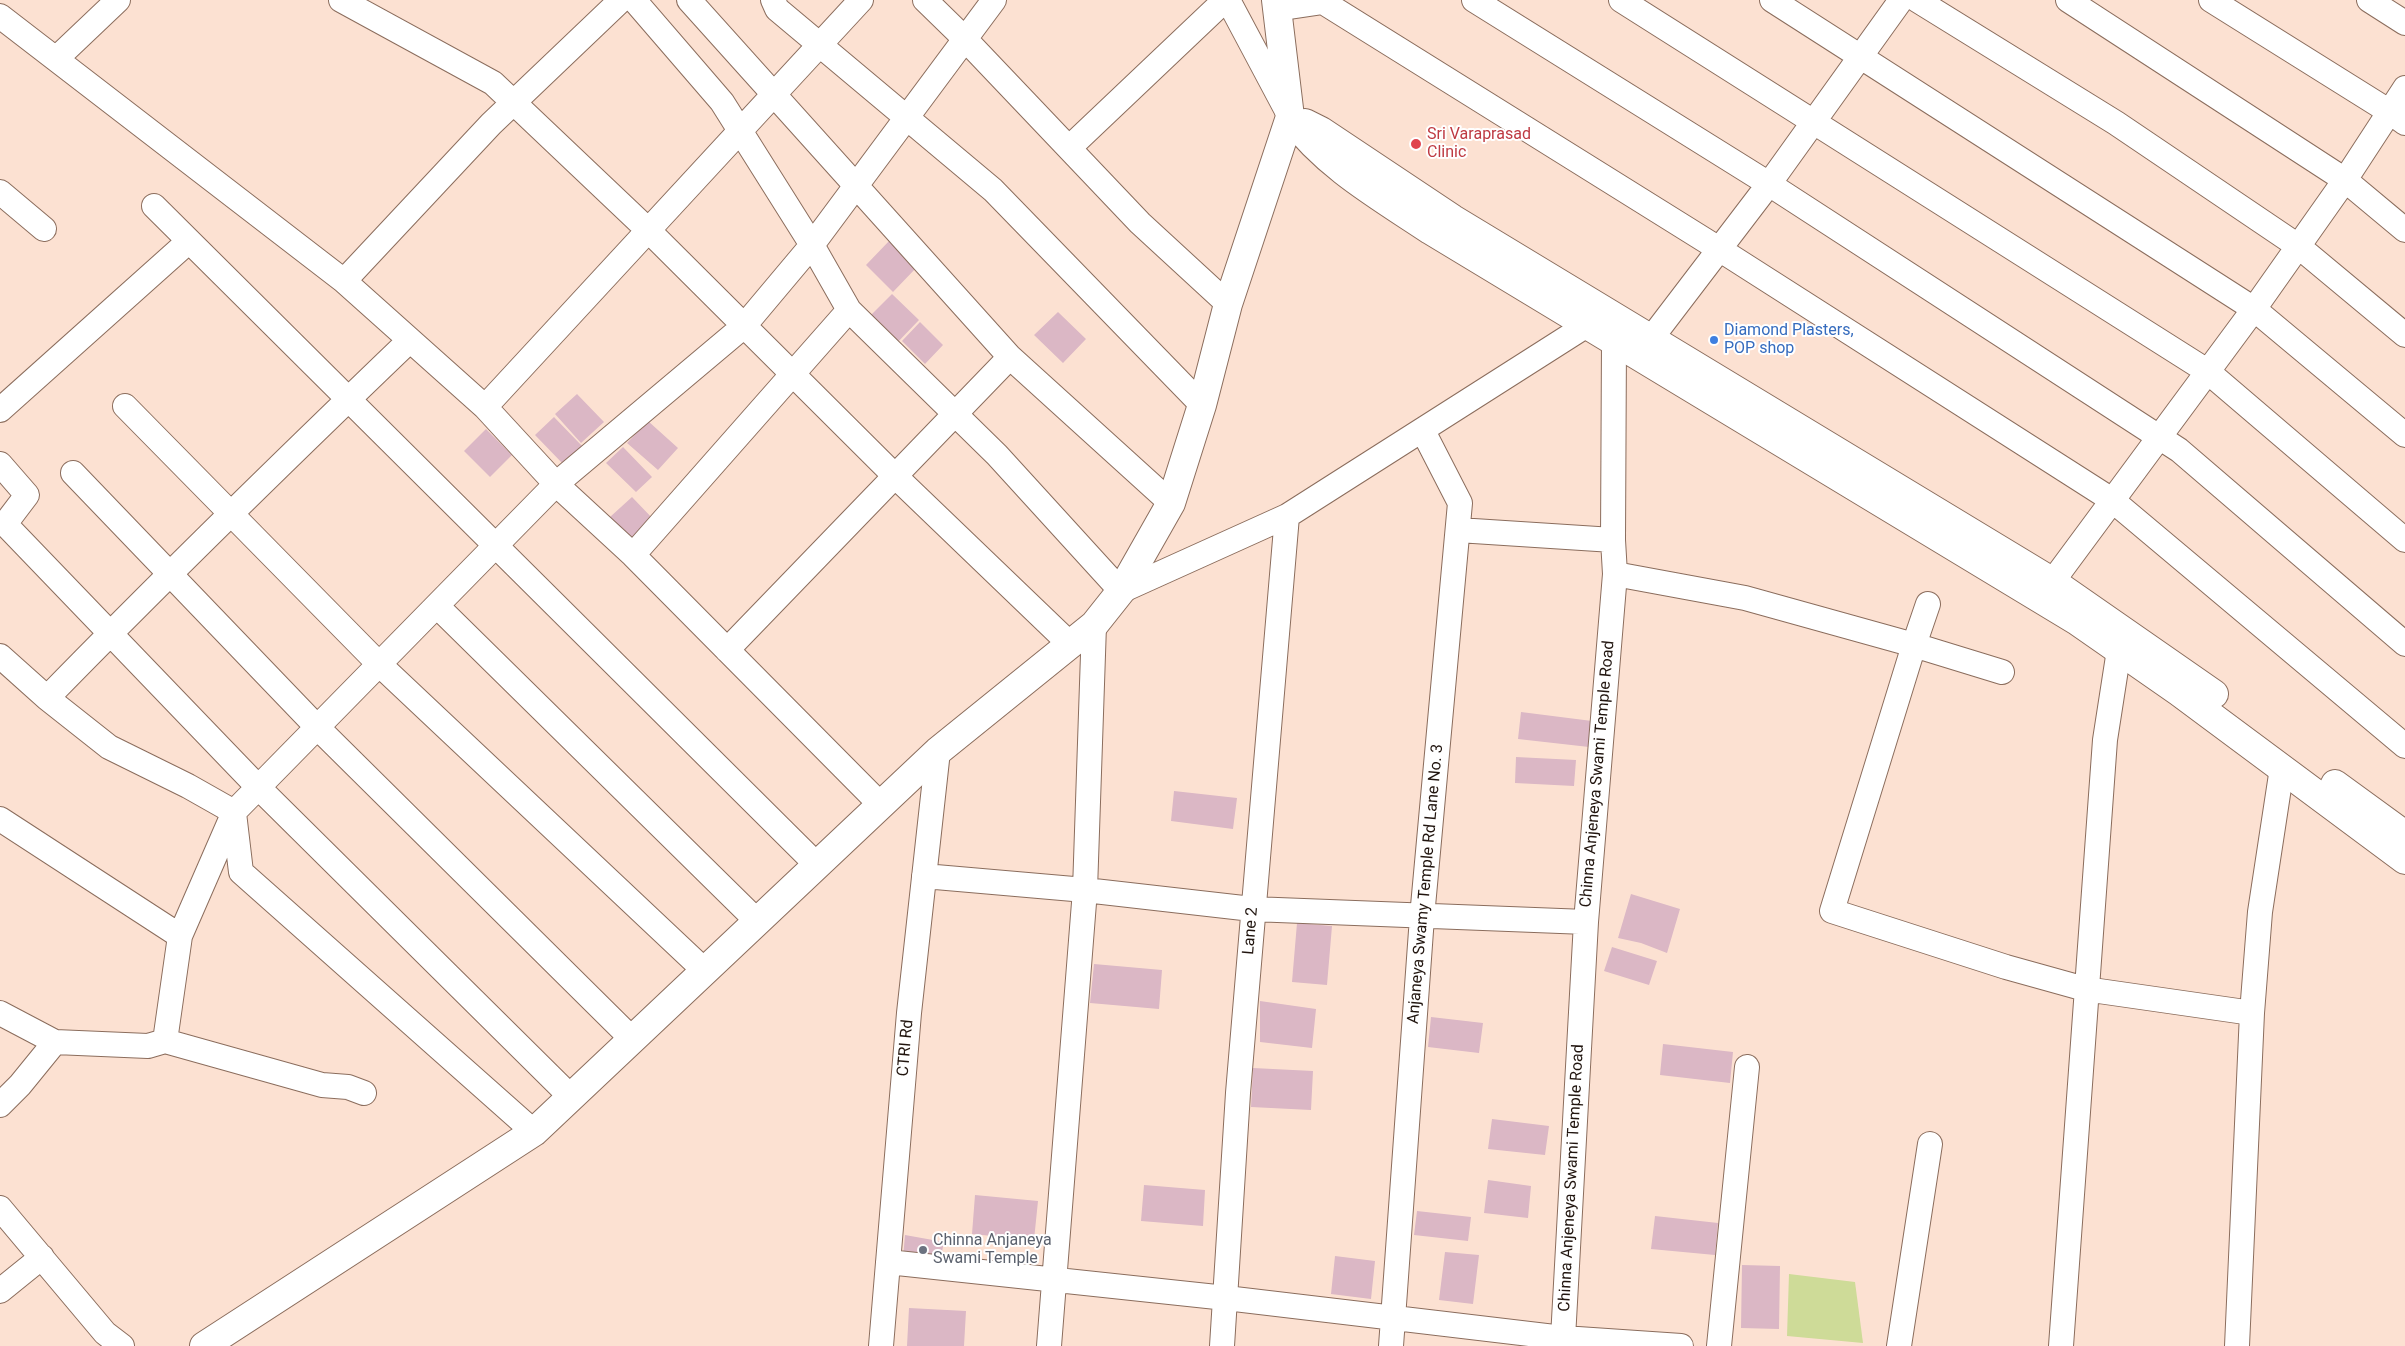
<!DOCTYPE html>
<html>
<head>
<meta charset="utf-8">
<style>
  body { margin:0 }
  canvas { display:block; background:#fce1d2 }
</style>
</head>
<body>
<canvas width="2405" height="1346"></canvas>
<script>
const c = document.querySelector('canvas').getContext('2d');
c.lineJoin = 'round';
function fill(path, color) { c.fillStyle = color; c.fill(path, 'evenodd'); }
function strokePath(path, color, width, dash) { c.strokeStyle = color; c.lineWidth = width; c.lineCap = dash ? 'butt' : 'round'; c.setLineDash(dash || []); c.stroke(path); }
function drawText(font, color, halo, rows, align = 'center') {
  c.font = font + ' Roboto,sans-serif'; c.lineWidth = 4; c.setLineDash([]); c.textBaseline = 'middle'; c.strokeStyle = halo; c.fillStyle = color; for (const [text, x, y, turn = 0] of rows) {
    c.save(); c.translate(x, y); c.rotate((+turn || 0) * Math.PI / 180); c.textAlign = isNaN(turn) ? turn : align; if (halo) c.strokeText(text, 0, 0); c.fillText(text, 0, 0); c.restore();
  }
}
const green = new Path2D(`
  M1789,1274L1855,1282L1863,1343L1787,1336Z`);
const building = new Path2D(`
  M890,240L917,267L893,292L866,265Z
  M892,294L919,320L895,345L867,319Z
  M1058,312L1086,339L1063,363L1034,335Z
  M920,322L943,345L925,364L902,341Z
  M577,394L604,422L581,443L555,414Z
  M554,417L583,447L564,465L535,435Z
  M648,421L678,448L658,470L627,443Z
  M486,429L512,455L490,477L464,451Z
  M623,447L652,477L636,492L606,463Z
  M632,497L655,521L633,541L610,517Z
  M1521,712L1592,721L1589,747L1518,739Z
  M1516,757L1576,760L1574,786L1515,783Z
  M1174,791L1237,798L1233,829L1171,821Z
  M1631,894L1680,909L1667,953L1641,943L1618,938Z
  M1297,923L1332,926L1327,985L1292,982Z
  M1612,947L1657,961L1649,985L1604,971Z
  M1094,964L1162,970L1159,1009L1090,1003Z
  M1260,1001L1316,1009L1312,1048L1260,1042Z
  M1431,1017L1483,1023L1479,1053L1428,1047Z
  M1663,1044L1733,1052L1730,1083L1660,1075Z
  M1253,1068L1313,1071L1311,1110L1251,1107Z
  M1492,1119L1549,1126L1545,1155L1488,1149Z
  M1488,1180L1531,1186L1528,1218L1484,1213Z
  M1144,1185L1205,1190L1203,1226L1141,1221Z
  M975,1195L1038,1201L1034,1240L972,1234Z
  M1417,1211L1471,1217L1468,1241L1414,1235Z
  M1655,1216L1718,1223L1715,1255L1651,1249Z
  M905,1235L944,1242L940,1261L903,1258Z
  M1445,1252L1479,1255L1473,1304L1439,1300Z
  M1335,1256L1375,1261L1371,1299L1331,1294Z
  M1742,1265L1780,1266L1779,1329L1741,1328Z
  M909,1308L966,1311L964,1346H907Z`);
const minor = new Path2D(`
  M341,0L493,83L648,230L895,476L1071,645
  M634,0L722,102L812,245L849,310L997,455L1121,591L1287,516L1587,325
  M689,0L1010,357L727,650
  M773,0L777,9L993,190L1202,405
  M925,0L965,39L1140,223L1228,304
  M1228,0L1287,111
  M1474,0L1769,184L2179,450L2405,644
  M1621,0L2207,371L2405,540
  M1772,0L2254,309L2405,435
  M1917,0L2116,123L2298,246L2405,335
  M2068,0L2345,180L2405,230
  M2211,0L2390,112L2405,123
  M2369,0L2405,23
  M1323,2L1719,249L2112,500L2405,746
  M1276,9L1323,2L1326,0
  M0,16L344,281L485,407L556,484L633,555L881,805
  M57,58L118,0
  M1069,148L1225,0
  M0,192L44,229
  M154,206L817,865
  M344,281L491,124L621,0
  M1650,340L1769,184L1901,0
  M1010,357L1171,503
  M125,406L379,664L705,971
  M485,407L861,0
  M0,410L189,241
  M0,464L27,495L5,524L258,787L571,1097
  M73,473L317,727L632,1039
  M1458,530L1613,540
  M633,555L849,310
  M1615,574L1745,598L1914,645L2002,672
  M2041,597L2254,309L2345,180L2405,88
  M1928,604L1914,645L1832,911L2006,967L2085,989L2252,1013
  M437,606L757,921
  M0,656L47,698L109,747L188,786L234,812
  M47,698C166,576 287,458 410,340
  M234,813L241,872L534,1132
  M0,819L180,936
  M924,876L1085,890L1252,909L1586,922
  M0,1013L55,1042L148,1046L165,1041L322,1085L348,1087L364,1093
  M165,1041L180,936L234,812L556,484L744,326L812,245L994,0
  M0,1105L20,1085L55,1042
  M0,1208L105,1333L122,1346
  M888,1262L1226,1298L1563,1338L1586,922L1615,574L1613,540L1614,341
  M0,1291L42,1257
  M881,1346L909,1013L938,751
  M1049,1346L1085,890L1094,625
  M1222,1346L1238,1093L1287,516
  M1391,1346L1422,917L1460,503L1423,431
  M1562,1346L1563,1338L1681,1346
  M1719,1346L1747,1067
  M1899,1346L1930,1144
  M2061,1346L2105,740L2119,650
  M2237,1346L2252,1013L2260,912L2282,768`);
const tertiary = new Path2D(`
  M1290,117C1326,166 1379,196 1430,230L2077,621L2179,692L2405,860
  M1305,123L1321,131L1453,219L2053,582L2214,694
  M2335,784L2405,835
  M204,1346L534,1132L938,751L1094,625L1121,591L1171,503L1202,405L1228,304L1290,117L1276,0`);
const markers = [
  [1416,144,6,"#e0444e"],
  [1714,340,5,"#3f7fe0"],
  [923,1250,5,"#6b7280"]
];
const healthNames = [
  ["Sri Varaprasad",1427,135],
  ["Clinic",1427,153]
];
const shopNames = [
  ["Diamond Plasters,",1724,331],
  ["POP shop",1724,349]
];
const streetNames = [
  ["Chinna Anjeneya Swami Temple Road",1598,774,-85],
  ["Anjaneya Swamy Temple Rd Lane No. 3",1426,884,-85],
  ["Lane 2",1251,931,-85],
  ["CTRI Rd",906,1048,-85],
  ["Chinna Anjeneya Swami Temple Road",1572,1178,-87]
];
const worshipNames = [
  ["Chinna Anjaneya",933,1241],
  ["Swami Temple",933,1259]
];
fill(green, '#cedb98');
fill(building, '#dbb7c5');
strokePath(minor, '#8b6d5d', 26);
strokePath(tertiary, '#8b6d5d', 30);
strokePath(minor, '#fff', 24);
strokePath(tertiary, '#fff', 28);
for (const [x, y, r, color] of markers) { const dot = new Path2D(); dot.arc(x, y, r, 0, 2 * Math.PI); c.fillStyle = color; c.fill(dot); strokePath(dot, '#fff', 2); }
drawText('16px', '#be3a42', '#fff', healthNames, 'left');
drawText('16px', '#366cbe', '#fff', shopNames, 'left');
drawText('16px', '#21150f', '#fff', streetNames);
drawText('16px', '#5b616d', '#fff', worshipNames, 'left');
</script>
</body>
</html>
